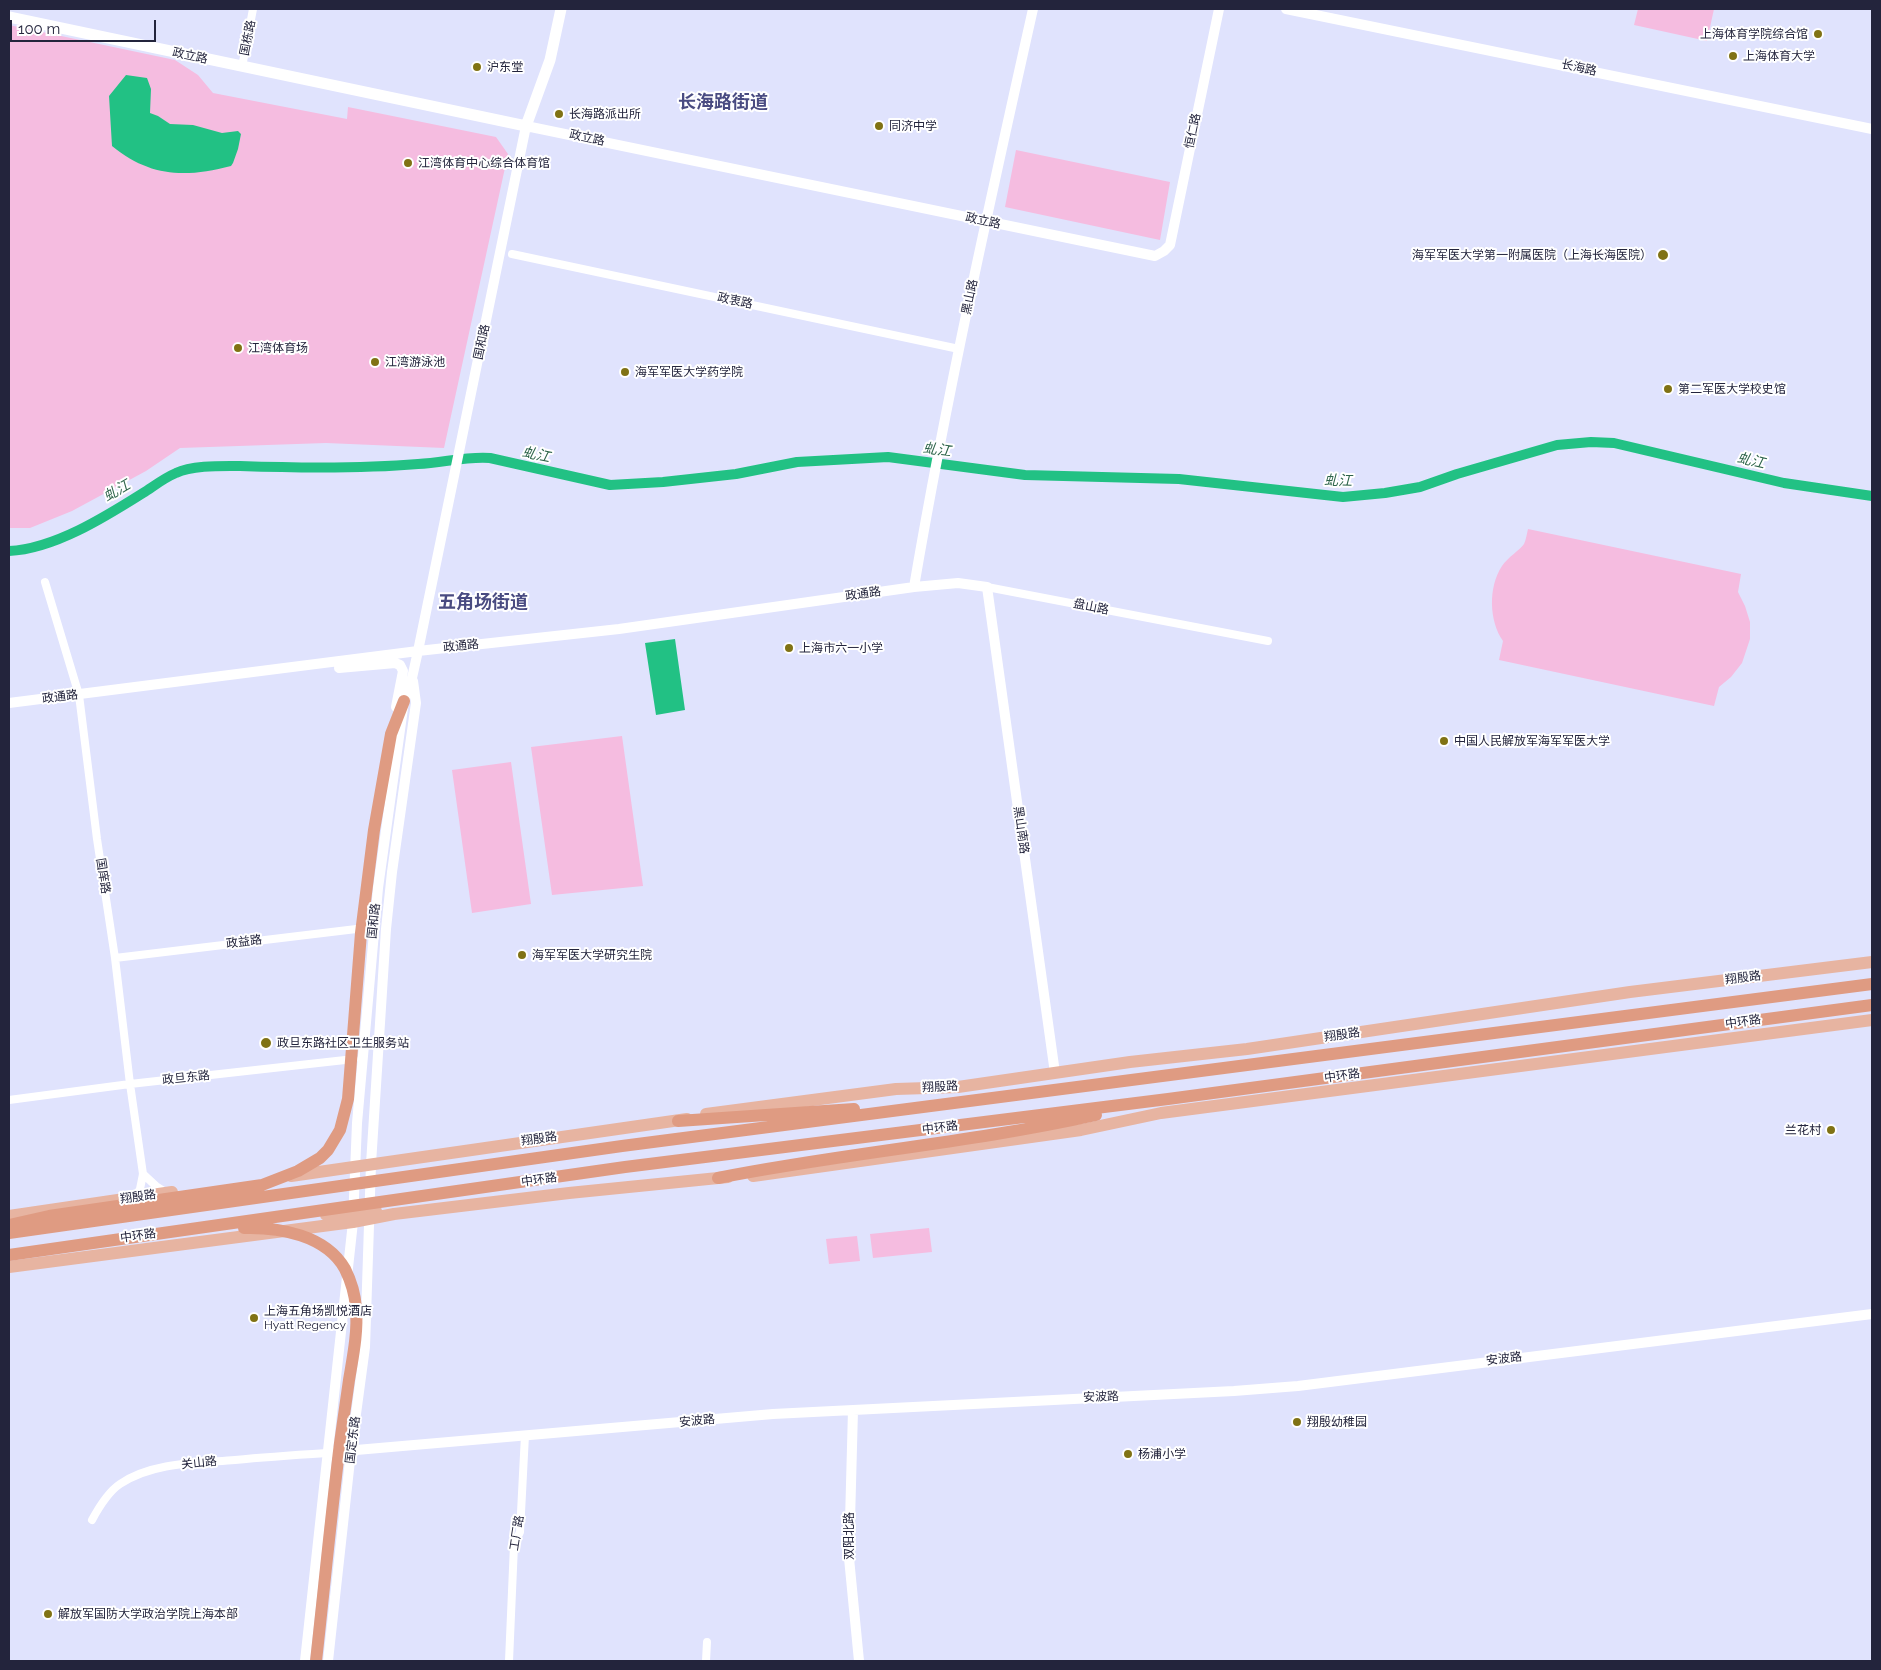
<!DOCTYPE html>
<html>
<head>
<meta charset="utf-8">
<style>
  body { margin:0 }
  #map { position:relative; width:1881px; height:1670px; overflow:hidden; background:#e0e3fd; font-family:Raleway,sans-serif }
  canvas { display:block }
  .frame { position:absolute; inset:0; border:10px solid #23243c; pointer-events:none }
  .scale { position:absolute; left:10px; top:20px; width:146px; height:22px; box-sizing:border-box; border:2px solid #23243c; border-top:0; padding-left:6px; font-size:15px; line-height:18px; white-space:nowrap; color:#23243c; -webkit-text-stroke:4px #fff; paint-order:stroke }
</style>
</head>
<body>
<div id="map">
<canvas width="1881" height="1670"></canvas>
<div class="frame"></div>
<div class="scale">100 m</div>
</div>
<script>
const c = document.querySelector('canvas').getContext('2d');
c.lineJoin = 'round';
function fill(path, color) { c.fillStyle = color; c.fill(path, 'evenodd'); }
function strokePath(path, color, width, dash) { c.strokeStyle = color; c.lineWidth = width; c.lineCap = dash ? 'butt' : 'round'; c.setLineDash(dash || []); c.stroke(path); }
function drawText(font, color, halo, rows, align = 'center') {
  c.font = font + ' Raleway,"Noto Sans SC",sans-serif'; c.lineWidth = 4; c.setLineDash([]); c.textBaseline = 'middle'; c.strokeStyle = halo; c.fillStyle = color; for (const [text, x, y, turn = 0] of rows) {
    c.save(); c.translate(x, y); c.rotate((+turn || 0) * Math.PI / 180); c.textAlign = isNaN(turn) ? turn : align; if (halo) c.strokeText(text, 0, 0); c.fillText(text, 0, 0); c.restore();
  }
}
const green = new Path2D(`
  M1638,9H1714L1707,41L1634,25Z
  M9,25L175,60L198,75L213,93L347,119L348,107L496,137L508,154L444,448L326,443L180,448L146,471L72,511L30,528H9Z
  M1016,150L1170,182L1160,240L1005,207Z
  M1528,529L1741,574L1738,592L1745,606L1750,622V639L1742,663L1731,677L1719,687L1714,706L1499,660L1503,641C1489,621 1488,587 1502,566C1507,558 1521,549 1524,544C1526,540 1527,533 1528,529Z
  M622,736L643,886L552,895L531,747Z
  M511,762L531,904L472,913L452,770Z
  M929,1228L932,1252L873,1258L870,1234Z
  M857,1236L860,1261L829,1264L826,1239Z`);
const water = new Path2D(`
  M126,75L147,78L151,89L150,113L158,116L170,124L193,125L222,133L238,131L241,134L238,149L233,163L231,166C185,178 150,177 112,146L109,96Z
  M675,639L685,710L656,715L645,643Z`);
const canal = new Path2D(`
  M9,551C54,549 105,517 143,493C154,486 164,478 176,473C192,465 222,466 240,466C299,468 359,469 418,464C443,463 466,456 490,458L610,485L663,482L736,474L797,462L888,457L1025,475L1179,479L1343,497L1385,493L1420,487L1457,474L1557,445L1591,442L1614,443L1784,483L1872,496`);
const minor = new Path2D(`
  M242,67L253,9
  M512,254L959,349
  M45,582L79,695L97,839L115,958L130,1084L143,1174L140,1189L135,1197
  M987,587L1268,641
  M115,958L373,927
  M9,1100L130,1084L354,1059
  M143,1174L156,1186L167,1193
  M92,1520C99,1507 108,1492 120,1484C152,1462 198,1463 235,1460C266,1457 296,1455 327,1453
  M509,1661L514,1545L520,1532L525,1435
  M706,1661L707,1642`);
const tertiary = new Path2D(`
  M1286,9L1872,129
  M914,587C947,393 990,201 1033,9
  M339,668L395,663L400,665L403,671L396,707
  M9,703L418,651L619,629L914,587L958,583L987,587L1055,1073
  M853,1410L849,1558L859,1661
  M333,1452L773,1414L1234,1391L1298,1386L1872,1314
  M305,1661L353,1222L357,1123L378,888L404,701L412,678L418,651L526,126L1155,256L1164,251L1170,245L1219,9
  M328,1661L351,1451L365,1347L371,1164L386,929L392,872L416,703L413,681`);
const secondary = new Path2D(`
  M9,17L526,126L550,60L561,9`);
const primary = new Path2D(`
  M706,1114L896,1089L958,1087L1130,1062L1247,1049L1630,992L1872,962
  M291,1176L687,1119
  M753,1176L1081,1130L1161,1113L1872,1020
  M326,1215L370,1211H376
  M9,1216L172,1192
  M9,1267L353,1222L394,1214L569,1193L728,1177`);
const trunk = new Path2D(`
  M678,1121L854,1109
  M718,1178C843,1153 971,1143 1096,1115
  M9,1225L49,1216L262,1185L298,1171L320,1158L328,1150L340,1130L348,1099L361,933L374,830L391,734L404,701
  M244,1228C279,1227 326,1235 345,1269C351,1281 355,1294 356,1308C358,1332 353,1356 349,1380C346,1401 343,1422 340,1443C331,1516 324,1589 316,1661
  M9,1233L622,1146L1872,984
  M9,1255L625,1167L1168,1099L1872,1005`);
const markers = [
  [1818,34,5,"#807214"],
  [1733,56,5,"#807214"],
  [477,67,5,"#807214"],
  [559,114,5,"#807214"],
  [879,126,5,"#807214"],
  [408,163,5,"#807214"],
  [1663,255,6,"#807214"],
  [238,348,5,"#807214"],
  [375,362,5,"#807214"],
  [625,372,5,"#807214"],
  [1668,389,5,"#807214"],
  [789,648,5,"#807214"],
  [1444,741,5,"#807214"],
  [522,955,5,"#807214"],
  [266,1043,6,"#807214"],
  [1831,1130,5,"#807214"],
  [254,1318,5,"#807214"],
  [1297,1422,5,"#807214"],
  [1128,1454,5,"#807214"],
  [48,1614,5,"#807214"]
];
const poiNames = [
  ["上海体育学院综合馆",1808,34,"right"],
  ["上海体育大学",1743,56],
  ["沪东堂",487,67],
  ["长海路派出所",569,114],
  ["同济中学",889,126],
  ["江湾体育中心综合体育馆",418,163],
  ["海军军医大学第一附属医院（上海长海医院）",1652,255,"right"],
  ["江湾体育场",248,348],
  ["江湾游泳池",385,362],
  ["海军军医大学药学院",635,372],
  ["第二军医大学校史馆",1678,389],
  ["上海市六一小学",799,648],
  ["中国人民解放军海军军医大学",1454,741],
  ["海军军医大学研究生院",532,955],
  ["政旦东路社区卫生服务站",277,1043],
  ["兰花村",1821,1130,"right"],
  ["上海五角场凯悦酒店",264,1311],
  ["Hyatt Regency",264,1325],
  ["翔殷幼稚园",1307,1422],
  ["杨浦小学",1138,1454],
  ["解放军国防大学政治学院上海本部",58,1614]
];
const streetNames = [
  ["国栋路",248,38,-79],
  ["政立路",190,56,12],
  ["长海路",1579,68,12],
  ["恒仁路",1193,131,-78],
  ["政立路",587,138,12],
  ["政立路",983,221,12],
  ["黑山路",970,297,-78],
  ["政衷路",735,301,12],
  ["国和路",482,342,-78],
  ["政通路",863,594,-8],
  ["盘山路",1091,607,11],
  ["政通路",461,646,-6],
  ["政通路",60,697,-7],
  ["黑山南路",1021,830,82],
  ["国庠路",103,876,81],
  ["国和路",374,921,-84],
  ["政益路",244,942,-7],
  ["翔殷路",1743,978,-7],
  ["中环路",1743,1022,-8],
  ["翔殷路",1342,1035,-8],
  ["中环路",1342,1076,-8],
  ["政旦东路",186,1078,-6],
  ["翔殷路",940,1087,-3],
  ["中环路",940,1128,-7],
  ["翔殷路",539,1139,-8],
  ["中环路",539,1180,-8],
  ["翔殷路",138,1197,-8],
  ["中环路",138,1236,-8],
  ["安波路",1504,1359,-7],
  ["安波路",1101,1397,-2],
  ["安波路",697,1421,-5],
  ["国定东路",353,1440,-83],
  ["关山路",199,1463,-6],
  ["工厂路",517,1533,-81],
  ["双阳北路",849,1536,-90]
];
const waterNames = [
  ["虬江",937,450,7],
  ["虬江",536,455,12],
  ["虬江",1751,461,13],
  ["虬江",1338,481,1],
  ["虬江",117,491,-30]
];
const districtNames = [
  ["长海路街道",723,103],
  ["五角场街道",483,603]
];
fill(green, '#f5bce0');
fill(water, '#22c184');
strokePath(canal, '#22c184', 10);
strokePath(minor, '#fff', 8);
strokePath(tertiary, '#fff', 10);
strokePath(secondary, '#fff', 11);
strokePath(primary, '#e7b4a1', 12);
strokePath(trunk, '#df9b82', 12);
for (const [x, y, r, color] of markers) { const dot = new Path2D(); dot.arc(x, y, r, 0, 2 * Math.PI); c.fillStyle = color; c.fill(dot); strokePath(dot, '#fff', 2); }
drawText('12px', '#23243c', '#fff', poiNames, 'left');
drawText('12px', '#23243c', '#fff', streetNames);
drawText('italic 14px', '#2d644a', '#fff', waterNames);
drawText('bold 18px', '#494b81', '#fff', districtNames);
</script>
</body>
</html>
